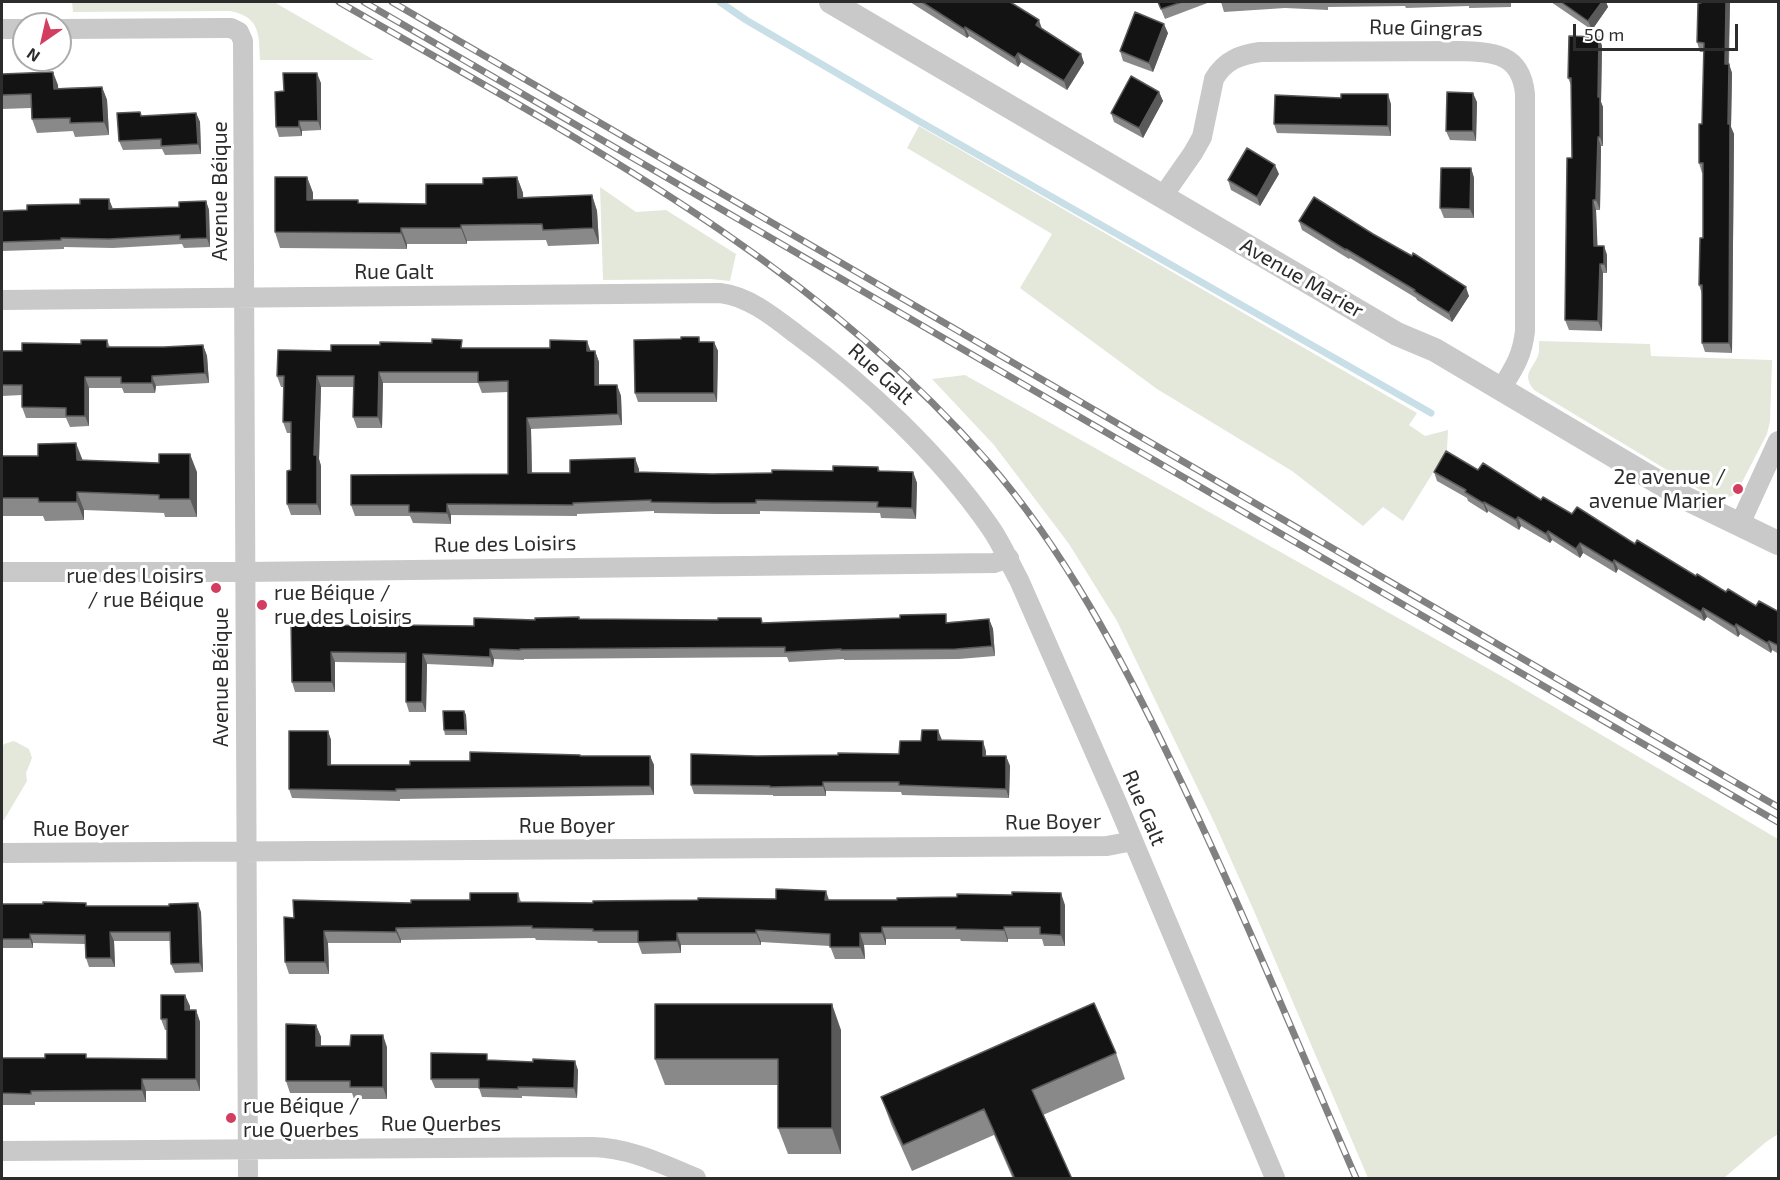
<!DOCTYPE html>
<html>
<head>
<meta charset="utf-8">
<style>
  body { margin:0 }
  #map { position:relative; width:1780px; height:1180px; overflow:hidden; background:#fff; font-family:"Exo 2",sans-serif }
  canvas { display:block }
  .frame { position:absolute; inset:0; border:3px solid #2c2c2c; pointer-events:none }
  .north { position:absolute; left:12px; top:12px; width:60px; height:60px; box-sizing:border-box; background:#fff; border:2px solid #ababab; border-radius:50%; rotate:214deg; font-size:16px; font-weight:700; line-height:24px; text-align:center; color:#2c2c2c }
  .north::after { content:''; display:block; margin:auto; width:21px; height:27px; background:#d33d5f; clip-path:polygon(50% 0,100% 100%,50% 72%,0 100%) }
  .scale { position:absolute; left:1573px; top:24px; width:165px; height:27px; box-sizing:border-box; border:3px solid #2c2c2c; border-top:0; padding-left:8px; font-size:18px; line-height:21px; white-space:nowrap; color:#2c2c2c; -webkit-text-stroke:4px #fff; paint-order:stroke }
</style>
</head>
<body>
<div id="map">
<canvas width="1780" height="1180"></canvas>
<div class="frame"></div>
<div class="north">N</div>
<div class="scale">50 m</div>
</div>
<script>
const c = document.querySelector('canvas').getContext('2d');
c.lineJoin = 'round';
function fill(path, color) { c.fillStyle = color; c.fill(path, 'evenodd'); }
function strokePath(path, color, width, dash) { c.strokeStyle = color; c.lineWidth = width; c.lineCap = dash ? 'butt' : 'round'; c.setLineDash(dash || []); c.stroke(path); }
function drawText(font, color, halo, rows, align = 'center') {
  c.font = font + ' "Exo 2",sans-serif'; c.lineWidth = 6; c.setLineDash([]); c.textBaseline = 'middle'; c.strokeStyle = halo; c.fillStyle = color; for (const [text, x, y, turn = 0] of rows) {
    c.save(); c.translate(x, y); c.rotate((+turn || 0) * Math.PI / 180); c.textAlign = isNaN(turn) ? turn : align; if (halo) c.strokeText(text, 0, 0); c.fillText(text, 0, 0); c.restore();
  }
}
const green = new Path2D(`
  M72,2H274L374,60H260C259,34 260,17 230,11L73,12Z
  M919,126L1417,413L1409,425L1425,436L1448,430L1447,450L1403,521L1383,507L1363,526L1292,471L1157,389L1020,288L1052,234L907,148Z
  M600,187L636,212L666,210L736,254L730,281L711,279L603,280Z
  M1539,341L1650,344L1651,356L1772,360L1770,421L1767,434L1737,492C1728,501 1718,499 1707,494L1534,390C1520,372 1535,369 1539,352C1539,348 1539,344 1539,341Z
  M965,375L1505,678L1778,839V1134L1766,1142L1724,1178H1368L1254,911L1215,824L1117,621L1069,544L994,445L932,379Z
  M14,741L29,749L32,758L26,773L27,781L4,820H2V749L4,744Z`);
const stream = new Path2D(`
  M720,2L746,20L917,120L1431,413`);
const minor = new Path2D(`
  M2,29H24
  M60,29L224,28H231L239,32L243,41L248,1178
  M1163,196L1193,153L1202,137L1214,79C1225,60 1240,55 1260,52L1459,51C1493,52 1521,53 1525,94V331C1522,357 1514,368 1501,389
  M2,300L720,293C748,296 774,317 796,334C866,385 941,456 990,527C1002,544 1009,562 1019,580L1118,805L1275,1178
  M1740,524L1778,441
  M2,572H245L994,563L1009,558
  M2,853L1107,846L1133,841
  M2,1151L593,1147C630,1148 662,1164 696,1178`);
const tertiary = new Path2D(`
  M831,2L1397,334L1435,350L1685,498L1778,543`);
const rail = new Path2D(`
  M339,2C570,135 810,258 988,462C1064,549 1123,661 1173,765C1239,901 1296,1040 1356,1178
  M364,2L1778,822
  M392,2L1778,807`);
const wall = new Path2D(`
  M910,2H982L1012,3L1042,29L1081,54L1084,63L1067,90L1021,62L1018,67L969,36L967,38Z
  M1158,2H1210L1165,19Z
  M1221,2H1511V7L1469,8V6L1406,8L1405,6L1328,7V10L1285,8L1224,12Z
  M1551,2H1606L1608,7L1592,30Z
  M1701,2H1730L1729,64L1732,73L1731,127L1734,134L1732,353L1705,352L1702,343V294L1699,285L1703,238V173H1702L1699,163L1702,124L1704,52H1700L1697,42Z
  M1168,33L1153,72L1123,61L1120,51Z
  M1599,37L1602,46L1601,102L1603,107V146H1601L1600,210H1596L1597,246H1604L1607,255V273H1603L1602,331L1569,330L1565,320L1572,158L1571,85L1568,78Z
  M2,74L58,85V88L102,87L107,100L109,135L75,137L73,131L37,133L32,119L31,108L2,109V116Z
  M321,83V130L302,131V136L279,137L276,127L284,91Z
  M1159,92L1163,101L1143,138L1114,122L1111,113Z
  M1477,102L1476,141L1450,140L1446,131Z
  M1391,104V136L1277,133L1274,124Z
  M196,113L200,122L201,154L165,155L162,149L123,150L119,141L142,116Z
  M1471,168L1474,178V218H1444L1440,208Z
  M1279,174L1260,206L1231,190L1228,180Z
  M307,177L313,193V200H358L359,203L426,204L483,184L517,177L523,193V197L592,195L597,211L599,244L548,246L546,240L467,241V244H407V249L280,248L275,232Z
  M206,201L209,210L210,247L184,248L182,244L113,248L64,247V249L2,251V211L113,209L179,207Z
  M1299,221L1373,234L1469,296L1452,322L1417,300L1416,298L1350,258L1349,259L1302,230Z
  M699,337L700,342H714L718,351L717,402H638L635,393L681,339Z
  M107,340L110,347H164L203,345L207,356L209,383L156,386L155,393H124L122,388H89V426L70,427L66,418H26L22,407V395L2,396V351H22Z
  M465,348L595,351L599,362V385H617L621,396L622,425L531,429L532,473H570L635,458L639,472L712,474L833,471L878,467L880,471L913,472L917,483L916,519L881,518L880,513L760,511V514H717L654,513V511L577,514V516L451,515V524L413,523L410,516H355L351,505L508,474V392L482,393L478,383H383L382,428H357L353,417L354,387H321L319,459L321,466V515H291L287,504L291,470V433H287L283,422L284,387H281L277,376L331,351Z
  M2,456L83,461L197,472V517H165L164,513L84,510V520L45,521L43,516H2Z
  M1478,470L1635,544L1726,592L1756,606L1779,612V654L1772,650L1771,653L1740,634L1738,637L1707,617L1704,621L1618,569L1616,573L1583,553L1580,558L1552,540L1550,543L1521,526L1519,530L1488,511L1487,513L1468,501L1467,498L1437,481L1434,472Z
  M579,617L580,619L763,623L949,622L989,619L993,629L995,656L959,659L844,660V659L789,662L787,657L524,659V660L494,659L493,667L427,664L426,712H409L406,702V663L335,662V692H295L292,682L331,622L332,625L378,626L401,623V625L474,626Z
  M464,711L466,715L467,735H445L444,730Z
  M328,731L331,740V765H410L580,755V756H650L654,765V795L400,799V801L292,798L289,789Z
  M942,740L986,751V756H1006L1010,766L1009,798L902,795L901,792L826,791V796H773V795L694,794L691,785L757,756L899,754L921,741Z
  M518,893L521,902L593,903L829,900L1065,905V946H1044L1042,939H1008V942L961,941L960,939H886V945H864L865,959H835L830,946L761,942V945H681V953L642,954L638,943H598L597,941L536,940L535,938L401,940V943H328L329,974H289L285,962L294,918L411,903L470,900Z
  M2,904L87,906L201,912L203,972L175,973L171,964L170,941H114L115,967H89L86,958L85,944L33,943V948H2Z
  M190,1006V1010H196L200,1022V1091H146V1102H35V1105H2V1058L167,1059V1030H165L161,1019Z
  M316,1025L321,1037V1046L387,1047V1099H354L352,1093H290L286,1081Z
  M841,1030V1154H788L778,1128V1085H665L655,1059Z
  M1116,1053L1125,1079L1043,1115L1072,1179H1013L994,1135L912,1171L891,1124L881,1097Z
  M489,1060L578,1070L577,1098L522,1096V1098L482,1097L479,1088H435L431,1079Z`);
const shadedWall = new Path2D(`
  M1602,2H1606L1608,7L1592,30L1588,21Z
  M1726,2H1730L1728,73L1725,64Z
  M1039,20L1042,29L1036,25Z
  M1164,24L1168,33L1153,72L1149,63Z
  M965,27L969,36L967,38L964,29Z
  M1599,37L1602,46L1601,102L1603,107V146L1600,137L1598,97Z
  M1018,53L1021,62L1018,67L1015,58Z
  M1081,54L1084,63L1067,90L1064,81Z
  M1729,64L1732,73L1731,127L1734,134L1732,353L1729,343L1728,124Z
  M53,72L58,85L59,102L54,89Z
  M317,73L321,83V130L318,121Z
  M102,87L107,100L109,135L104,122Z
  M1159,92L1163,101L1143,138L1139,128Z
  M1473,93L1477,102L1476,141L1473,131Z
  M1388,94L1391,104V136L1388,126Z
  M196,113L200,122L201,154L198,144Z
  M299,121L302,131V136L299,127Z
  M1598,137L1601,146L1600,210L1596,200Z
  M1275,165L1279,174L1260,206L1257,197Z
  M1471,168L1474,178V218L1470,209Z
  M307,177L313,193V216L307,200Z
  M517,177L523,193L524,214L518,198Z
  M592,195L597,211L599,244L593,228Z
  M109,199L113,209H109Z
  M1593,200L1596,210L1598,256L1594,246Z
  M206,201L209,210L210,247L207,238Z
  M461,225L467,241V244L461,228Z
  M401,228L407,244V249L401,233Z
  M1604,246L1607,255V273L1604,264Z
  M1600,264L1603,273L1602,331L1598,321Z
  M1466,287L1469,296L1452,322L1449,313Z
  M587,341L591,352L587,351Z
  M714,342L718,351L717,402L714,393Z
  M203,345L207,356L209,383L205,373Z
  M595,351L599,362V396L595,385Z
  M379,372L383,383L382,428L378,417Z
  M152,376L156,386L155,393L152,383Z
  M317,376L321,387L319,459L321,466V515L317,504L314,455Z
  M85,377L89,388V426L85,416Z
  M617,385L621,396L622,425L618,414Z
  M527,418L531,429L532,484L528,473Z
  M76,443L83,461L77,460Z
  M190,454L197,472V517L190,499Z
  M635,458L639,469V483L635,472Z
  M913,472L917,483L916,519L912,508Z
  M77,492L84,510V520L77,502Z
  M1484,502L1488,511L1487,513L1483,503Z
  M447,504L451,515V524L447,513Z
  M1518,517L1521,526L1519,530L1516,520Z
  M1548,531L1552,540L1550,543L1546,534Z
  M1580,543L1583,553L1580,558L1576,549Z
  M1614,560L1618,569L1616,573L1613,563Z
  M1703,608L1707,617L1704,621L1701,612Z
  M398,613L401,623V635L397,625Z
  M989,619L993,629L995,656L992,646Z
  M1736,624L1740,634L1738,637L1735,627Z
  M1769,641L1772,650L1771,653L1767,643Z
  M490,649L494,659L493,667L490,657Z
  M331,652L335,662V692L332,682Z
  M423,654L427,664L426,712L422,702Z
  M464,711L466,715L467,735L465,730Z
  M938,730L942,740V750L938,740Z
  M328,731L331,740V775L328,765Z
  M983,741L986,751V765L983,756Z
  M650,756L654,765V795L650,786Z
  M1006,756L1010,766L1009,798L1006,789Z
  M823,782L826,791V796L823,786Z
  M826,891L830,903L825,900Z
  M1061,893L1065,905V946L1061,935Z
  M198,903L201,912L203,972L200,963Z
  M882,927L886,939V945L882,933Z
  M1004,927L1008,939V942L1004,930Z
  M396,928L401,940V943L396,932Z
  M756,930L761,942V945L756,933Z
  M324,931L328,943L329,974L325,962Z
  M110,932L114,941L115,967L111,958Z
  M677,933L681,945V953L677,941Z
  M860,933L864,945L865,959L860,947Z
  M30,934L33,943V948L30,939Z
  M185,995L190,1006V1022L185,1010Z
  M832,1004L841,1030V1154L832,1128Z
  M196,1010L200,1022V1091L196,1079Z
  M316,1025L321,1037V1058L316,1046Z
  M383,1035L387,1047V1099L383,1087Z
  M575,1061L578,1070L577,1098L574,1088Z
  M142,1079L146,1091V1102L142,1090Z`);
const building = new Path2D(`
  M922,2H1010L1039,20L1036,25L1081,54L1064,81L1018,53L1015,58L965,27L964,29Z
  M1158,2H1182L1161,9Z
  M1561,2H1602L1588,21Z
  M1701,2H1726L1725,64H1729L1728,124H1730L1729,343H1702V285H1699L1700,238H1703V163H1699V124H1702L1704,43L1697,42L1698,3H1701Z
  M1135,12L1164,24L1149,63L1120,51Z
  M1569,36L1599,37L1598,97H1600V137H1598L1596,200H1593L1594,246H1604V264H1600L1598,321L1565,320L1567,158H1572L1571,78H1568Z
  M53,72L54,89L102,87L104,122L70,123V118L32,119L31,94L2,95V74Z
  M283,73H317L318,121H299V127H276L275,92L284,91Z
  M1131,76L1159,92L1139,128L1111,113Z
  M1447,92L1473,93V131H1446Z
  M1341,94H1388V126L1274,124L1275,95L1341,98Z
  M140,112L141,116L196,113L198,144L161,146V139L119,141L117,113Z
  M1247,148L1275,165L1257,197L1228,180Z
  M1441,168H1471L1470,209L1440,208Z
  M275,177H307V200H358V203L426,204V184H483V178L517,177L518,198L592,195L593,228L543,230L542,224L461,225V228H401V233L275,232Z
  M1314,197L1373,234L1412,256L1413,253L1466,287L1449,313L1414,291L1415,290L1346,249V250L1299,221Z
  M80,199H109V209L179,207V202L206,201L207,238L180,239V235L109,239L61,238V240L2,242V211L27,210V205L80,204Z
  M681,337H699V342H714V393H635L634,340L681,339Z
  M432,339L462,340L461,348H550V340L587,341V351H595V385H617L618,414L527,418L528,473H570V460L635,458V472L712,474L772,473V470L833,471V466L878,467V471L913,472L912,508L877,507L878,502L756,500V503H713L651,502V500L573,503V505L447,504V513L409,512V505H351V475L508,474V381L478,382V372H379L378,417H353L354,376H317L314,455H317V504H287V471L291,470V422H283L284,376H277L278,350L331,351V345H380V342L432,343Z
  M81,340H107V347H164L203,345L205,373L152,376V383H121V377H85V416H66V408L22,407V385H2V351H22V343L81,344Z
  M76,443L77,460L159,463V454H190V499H159V495L77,492V502H39L38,498H2V456H38V444Z
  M1446,451L1478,470L1483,463L1541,500L1543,497L1572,514L1577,507L1635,544L1637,540L1696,576L1697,574L1726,592L1728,589L1756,606L1759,601L1779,612V646L1769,641L1767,643L1736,624L1735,627L1703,608L1701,612L1614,560L1613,563L1580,543L1576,549L1548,531L1546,534L1518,517L1516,520L1484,502L1483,503L1465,492L1466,490L1434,472Z
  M378,613H398L397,625L474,626V618L535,620V618L579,617V619L718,620V618H761L762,623L900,618V615L946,614V623L989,619L992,646L956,649L841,650V649L785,652V647L520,649V650L490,649V657L423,654L422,702H406V653L331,652L332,682H292L291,622H331V625L378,626Z
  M443,711H464L465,730H444Z
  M922,730H938V740L983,741V756H1006V789L899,785V782H823V786L770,787V786L691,785V754L757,756L838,755V753L899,754L900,741H921Z
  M289,731H328V765H410V761H470V752L580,755V756H650V786L396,789V791L289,789Z
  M776,889L826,891L825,900H897V898L957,897V894L1012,895V892L1061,893V935L1040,934V927H1004V930L956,929V927H882V933H860V947H830V934L756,930V933H677V941L638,942V931H593V929L532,928V926L396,928V932L324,931L325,962H285L284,917L294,918L293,900L411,903V900H470V893H518V902L593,903V901L698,900V898L776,899Z
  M43,902L86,903V906H169V904L198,903L200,963L171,964L170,932H110L111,958H86L85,935L30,934V939H2V904H43Z
  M161,995H185V1010H196V1079H142V1090L31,1091V1094L2,1093V1058H45V1054H86V1058L167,1059V1019H161Z
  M1094,1003L1116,1053L1032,1090L1072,1179H1015L984,1109L903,1145L881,1097Z
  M655,1004H832V1128H778V1059H655Z
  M286,1024L316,1025V1046H350L351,1035H383V1087H350V1081H286Z
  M431,1053L487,1054V1060L533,1062V1059L575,1061L574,1088L518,1087V1089L479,1088V1079H431Z`);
const markers = [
  [1738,489,6,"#d33d5f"],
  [216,588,6,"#d33d5f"],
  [262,605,6,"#d33d5f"],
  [231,1118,6,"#d33d5f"]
];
const streetNames = [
  ["Rue Gingras",1426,28,1],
  ["Avenue Béique",220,191,-90],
  ["Rue Galt",394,272],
  ["Avenue Marier",1302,278,30],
  ["Rue Galt",881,374,42],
  ["Rue des Loisirs",505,544,-1],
  ["Avenue Béique",221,677,-90],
  ["Rue Galt",1144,808,67],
  ["Rue Boyer",1053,822,-1],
  ["Rue Boyer",567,826],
  ["Rue Boyer",81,829],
  ["Rue Querbes",441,1124]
];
const poiNames = [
  ["2e avenue /",1726,477],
  ["avenue Marier",1726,501],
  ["rue des Loisirs",204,576],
  ["/ rue Béique",204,600],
  ["rue Béique /",274,593,"left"],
  ["rue des Loisirs",274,617,"left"],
  ["rue Béique /",243,1106,"left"],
  ["rue Querbes",243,1130,"left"]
];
fill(green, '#e4e8da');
strokePath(stream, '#c8dfe7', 7);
strokePath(minor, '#c9c9c9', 20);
strokePath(tertiary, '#c9c9c9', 24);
strokePath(rail, '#818181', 7);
strokePath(rail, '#fff', 4.5, [14]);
fill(wall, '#898989');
fill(shadedWall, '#5a5a5a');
fill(building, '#131313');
strokePath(building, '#5a5a5a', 1.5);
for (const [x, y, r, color] of markers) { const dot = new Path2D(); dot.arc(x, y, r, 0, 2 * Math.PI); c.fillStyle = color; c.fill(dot); strokePath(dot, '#fff', 2); }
drawText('21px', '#2c2c2c', '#fff', streetNames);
drawText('21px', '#2c2c2c', '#fff', poiNames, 'right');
</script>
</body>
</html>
